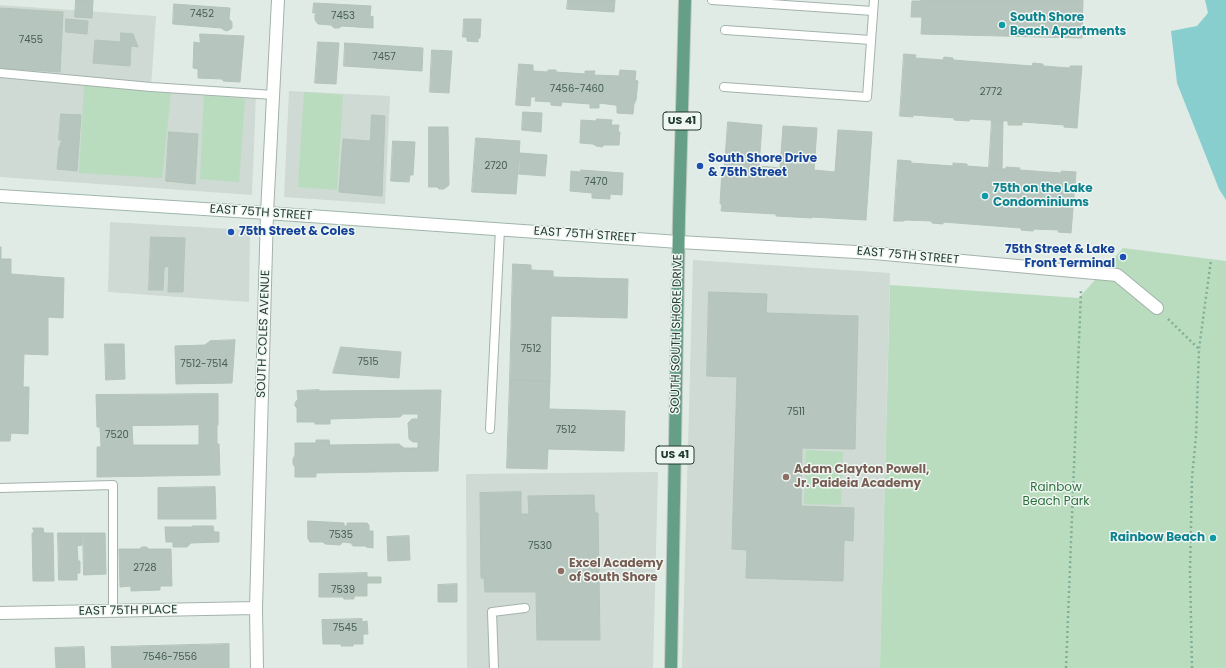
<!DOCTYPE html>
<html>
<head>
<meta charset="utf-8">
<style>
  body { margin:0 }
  canvas { display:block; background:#e0ebe5 }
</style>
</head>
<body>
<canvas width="1226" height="668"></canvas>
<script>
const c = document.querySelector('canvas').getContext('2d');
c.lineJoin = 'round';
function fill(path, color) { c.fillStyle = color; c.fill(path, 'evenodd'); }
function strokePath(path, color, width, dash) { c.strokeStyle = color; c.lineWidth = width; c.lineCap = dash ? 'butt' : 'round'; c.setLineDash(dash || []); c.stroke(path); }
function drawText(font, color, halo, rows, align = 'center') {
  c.font = font + ' Poppins,sans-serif'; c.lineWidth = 3; c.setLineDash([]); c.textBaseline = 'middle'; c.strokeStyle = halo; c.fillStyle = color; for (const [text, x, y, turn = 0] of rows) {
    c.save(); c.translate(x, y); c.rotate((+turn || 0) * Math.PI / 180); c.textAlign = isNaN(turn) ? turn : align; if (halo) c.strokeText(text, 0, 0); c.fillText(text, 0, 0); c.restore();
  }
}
const built = new Path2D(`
  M0,5L156,16L151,87L256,94L252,195L0,177Z
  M289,91L390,96L385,204L284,197Z
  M110,222L250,230L249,302L108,292Z
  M693,260L890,273L880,668H682Z
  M658,472L653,668H467L466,474Z`);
const green = new Path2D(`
  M84,85L171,93L162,178L79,173Z
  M304,92L343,95L337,190L298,187Z
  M204,95L245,99L239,182L200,179Z
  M1123,248L1226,261V668H880L890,285L1079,298Z
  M806,450L843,452L841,505L804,504Z`);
const water = new Path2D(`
  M1205,0H1226V200L1219,189L1177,83L1171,31L1197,26L1208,13Z`);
const building = new Path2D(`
  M76,0H93L92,18L75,17Z
  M568,0H615L614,12L567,9Z
  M921,0H1083L1082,38L921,34L922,17H911L912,1H921Z
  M314,3L371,6L370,17L373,16V28L342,26L339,28H334L331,25L318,24L315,20V15L317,13H313Z
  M174,4L230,8L229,19L232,22V28L227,31L224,30L221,28L173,24Z
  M0,8L63,12L60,72L0,68Z
  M66,19L88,21L87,34L66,32Z
  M464,19H481L480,38H478V42L467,41V37H463Z
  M121,33L133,34L138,47L131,46L130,66L93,63L95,40L120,42Z
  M200,34L244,36L240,82L223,81V79L198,78V69L193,68L194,42L200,43Z
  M318,42L339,43L336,84L315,83Z
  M345,43L423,48L422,71L344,66Z
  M432,50L452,51L449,93L430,92Z
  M904,54L916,55L915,58L943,60L944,57L953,58V60L1032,66L1033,63L1043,64V66L1070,68V66H1082L1077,128L1064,127V125L1022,122V125H1008V121L970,119L969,121L954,120V118L913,115V117L900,116Z
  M519,64L533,65V71L548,72V70H556V72L585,74V71H595L594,75L619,76L620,70L636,71L635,80L638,81L636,100L634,104L633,114L617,113V106L615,105L599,103V108H590V104L562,102L561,106L551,105V102L535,101L536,97H531L530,106L516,105Z
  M523,112L542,113L541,132L522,130Z
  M61,114L81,115L77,171L57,169L59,148L62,140H59Z
  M372,115L385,116L382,196L339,192L343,139L370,141Z
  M597,119L612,120L611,125H619L618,132H620L619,145H604L602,147L596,146L593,144L580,143L581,120L596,121Z
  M992,120L1003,121L1002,169L989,168Z
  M728,122L762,125L759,166L780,168L783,126L817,128L814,170L835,172L838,130L872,132L866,220L811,217L812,218L776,216V214L721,211L722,204H720L722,170H724Z
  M429,127H448L449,185L444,189H439L437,187H429Z
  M169,132L198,134L195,184L166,181Z
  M476,138L520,141L516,194L472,192Z
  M393,141L415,142L413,175H410L409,182L391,181Z
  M520,153L547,155L545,176L519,174Z
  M898,160L911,161V163L953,166V163L967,164V166L1006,169V167L1020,168L1019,170L1062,173L1061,171L1076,172L1071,233L1058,232L1059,230L1034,229L1033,231L1021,230V228L943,222V224L932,223V221L905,220L904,221H894Z
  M581,170L623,173L622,195L610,194V199L592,198V193L570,191L571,171L581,172Z
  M151,237L185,238L183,292H168L169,268L167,266L164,268L163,290H149Z
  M0,247H1V259H11V274L64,278L63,318L48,317V355L24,354L23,387H29L28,434L11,433L10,441H0Z
  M513,264L531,265V270L553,271V277L628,279L627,318L551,316L550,381L510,380Z
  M709,292L767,294L766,313L858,316L855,449L802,448L801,506L854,508L853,541L844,540L843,581L746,578L747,550L732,549L737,377L707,376Z
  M235,340L232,383L176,384L175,346L205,345L210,341Z
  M105,344H124L125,379L106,380Z
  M341,347L401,352L399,378L333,373Z
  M510,380L550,381L549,409L625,411L624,451L548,449L547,469L507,468Z
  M319,390V391L441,390L438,471L316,473V477H295V467L293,464V459L295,455V443H316V440H329L330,445L399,444L404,448H418V442H413L409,439L408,423L412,419H418V414H403L400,417L330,419V424H315V422H297V408L295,406V403L298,399L297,391Z
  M218,394V425H217V444H219L220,475L97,477V447H101L100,427H97L96,395ZM199,425V445H133L132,426Z
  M215,487L216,519H158V488Z
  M521,492V514H529L528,496L594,495L595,513H598L600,640H537L536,592H485L484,578H481L480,493Z
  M308,521L344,523V526H347V523H367L369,525V531H373V548L366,547V546H353L351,543L343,542L340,545L325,544L323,542H310L308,539Z
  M193,526H213L214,532H219V542L191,543L187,547H173V542H166L165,527H191Z
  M33,528H43L44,533H53L54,581H33L32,533H34Z
  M58,533H82V545L77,546L78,561H80V573H77V580H59Z
  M83,533H105L106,574L84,575Z
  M409,536L410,560L388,561L387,537Z
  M142,547H147L148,549H171L172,586H160V590L131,591V586L120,587L119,549H140Z
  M367,573V577H381V583H367V596H354V599H344L343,597H319V574Z
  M457,584V602H438V585Z
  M362,619V622L367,621L368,634H363V644H353V646H341V644H323L322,620Z
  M229,644V668H112L111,647Z
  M84,647L85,668H56L55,648Z`);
const path = new Path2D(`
  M1168,319L1199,349
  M1066,668L1081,291
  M1192,668L1190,572L1192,478L1196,436L1199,349L1211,260`);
const service = new Path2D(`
  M712,0L873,11
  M725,30L871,40
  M0,73L151,87L274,95
  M724,87L867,97L874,0
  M490,429L500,229
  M0,488L113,485V611
  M494,668L492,612L525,608`);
const minor = new Path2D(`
  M679,242L874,253L1117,275L1157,308
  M0,613L256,608
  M257,668L256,608L267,213L278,0`);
const secondary = new Path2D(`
  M0,196L267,213L679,242`);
const primary = new Path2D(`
  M671,668L679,218L685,0`);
const markers = [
  [1002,25,4,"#0f9aa8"],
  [700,166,4,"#1a4fb4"],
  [985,196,4,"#0f9aa8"],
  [231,232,4,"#1a4fb4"],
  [1123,257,4,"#1a4fb4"],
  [786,477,4,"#8d6e63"],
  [1213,538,4,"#0f9aa8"],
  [561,571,4,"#8d6e63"]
];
const numberNames = [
  ["7452",202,14],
  ["7453",343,16],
  ["7455",31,40],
  ["7457",384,57],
  ["7456-7460",577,89],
  ["2772",991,92],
  ["2720",496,166],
  ["7470",596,182],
  ["7512",531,349],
  ["7515",368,362],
  ["7512-7514",204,364],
  ["7511",796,412],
  ["7512",566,430],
  ["7520",117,435],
  ["7535",341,535],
  ["7530",540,546],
  ["2728",145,568],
  ["7539",343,590],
  ["7545",345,628],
  ["7546-7556",170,657]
];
const shields = [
  [682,121,38],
  [675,455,38]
];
const shieldNames = [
  ["US 41",682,121],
  ["US 41",675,455]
];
const cultureNames = [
  ["South Shore",1010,18],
  ["Beach Apartments",1010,32],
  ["75th on the Lake",993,189],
  ["Condominiums",993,203],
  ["Rainbow Beach",1205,538,"right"]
];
const transitNames = [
  ["South Shore Drive",708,159],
  ["& 75th Street",708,173],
  ["75th Street & Coles",239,232],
  ["75th Street & Lake",1115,250,"right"],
  ["Front Terminal",1115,264,"right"]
];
const streetNames = [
  ["EAST 75TH STREET",261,213,4],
  ["EAST 75TH STREET",585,235,4],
  ["EAST 75TH STREET",908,256,5],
  ["SOUTH COLES AVENUE",264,334,-88],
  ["SOUTH SOUTH SHORE DRIVE",677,334,-89],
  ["EAST 75TH PLACE",128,611,-1]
];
const educationNames = [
  ["Adam Clayton Powell,",794,470],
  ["Jr. Paideia Academy",794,484],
  ["Excel Academy",569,564],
  ["of South Shore",569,578]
];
const parkNames = [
  ["Rainbow",1056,488],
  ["Beach Park",1056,502]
];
fill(built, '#cedad3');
fill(green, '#b9dcbe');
fill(water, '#89cecf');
fill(building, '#b6c5bd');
strokePath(building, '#b3c4ba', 1);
strokePath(service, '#a3b3ab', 10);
strokePath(minor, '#a3b3ab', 14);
strokePath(secondary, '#9fb6ab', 14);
strokePath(primary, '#c1c8c5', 14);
strokePath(path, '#81ae99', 2.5, [2, 3]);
strokePath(service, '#fff', 8);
strokePath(minor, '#fff', 12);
strokePath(secondary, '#fff', 12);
strokePath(primary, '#669f88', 12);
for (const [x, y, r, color] of markers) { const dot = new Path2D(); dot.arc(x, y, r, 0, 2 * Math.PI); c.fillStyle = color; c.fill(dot); strokePath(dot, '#f0f7f3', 1.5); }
drawText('10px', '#465e53', null, numberNames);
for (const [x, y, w] of shields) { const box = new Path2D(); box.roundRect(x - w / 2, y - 9, w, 18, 3); c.fillStyle = '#f0f7f3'; c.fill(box); strokePath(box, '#213b30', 1); }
drawText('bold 11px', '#213b30', null, shieldNames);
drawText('bold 12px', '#0d838f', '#f0f7f3', cultureNames, 'left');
drawText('bold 12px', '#164399', '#f0f7f3', transitNames, 'left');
drawText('12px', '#213b30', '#f0f7f3', streetNames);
drawText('bold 12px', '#785e54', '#f0f7f3', educationNames, 'left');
drawText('12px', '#2d703d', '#f0f7f3', parkNames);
</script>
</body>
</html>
